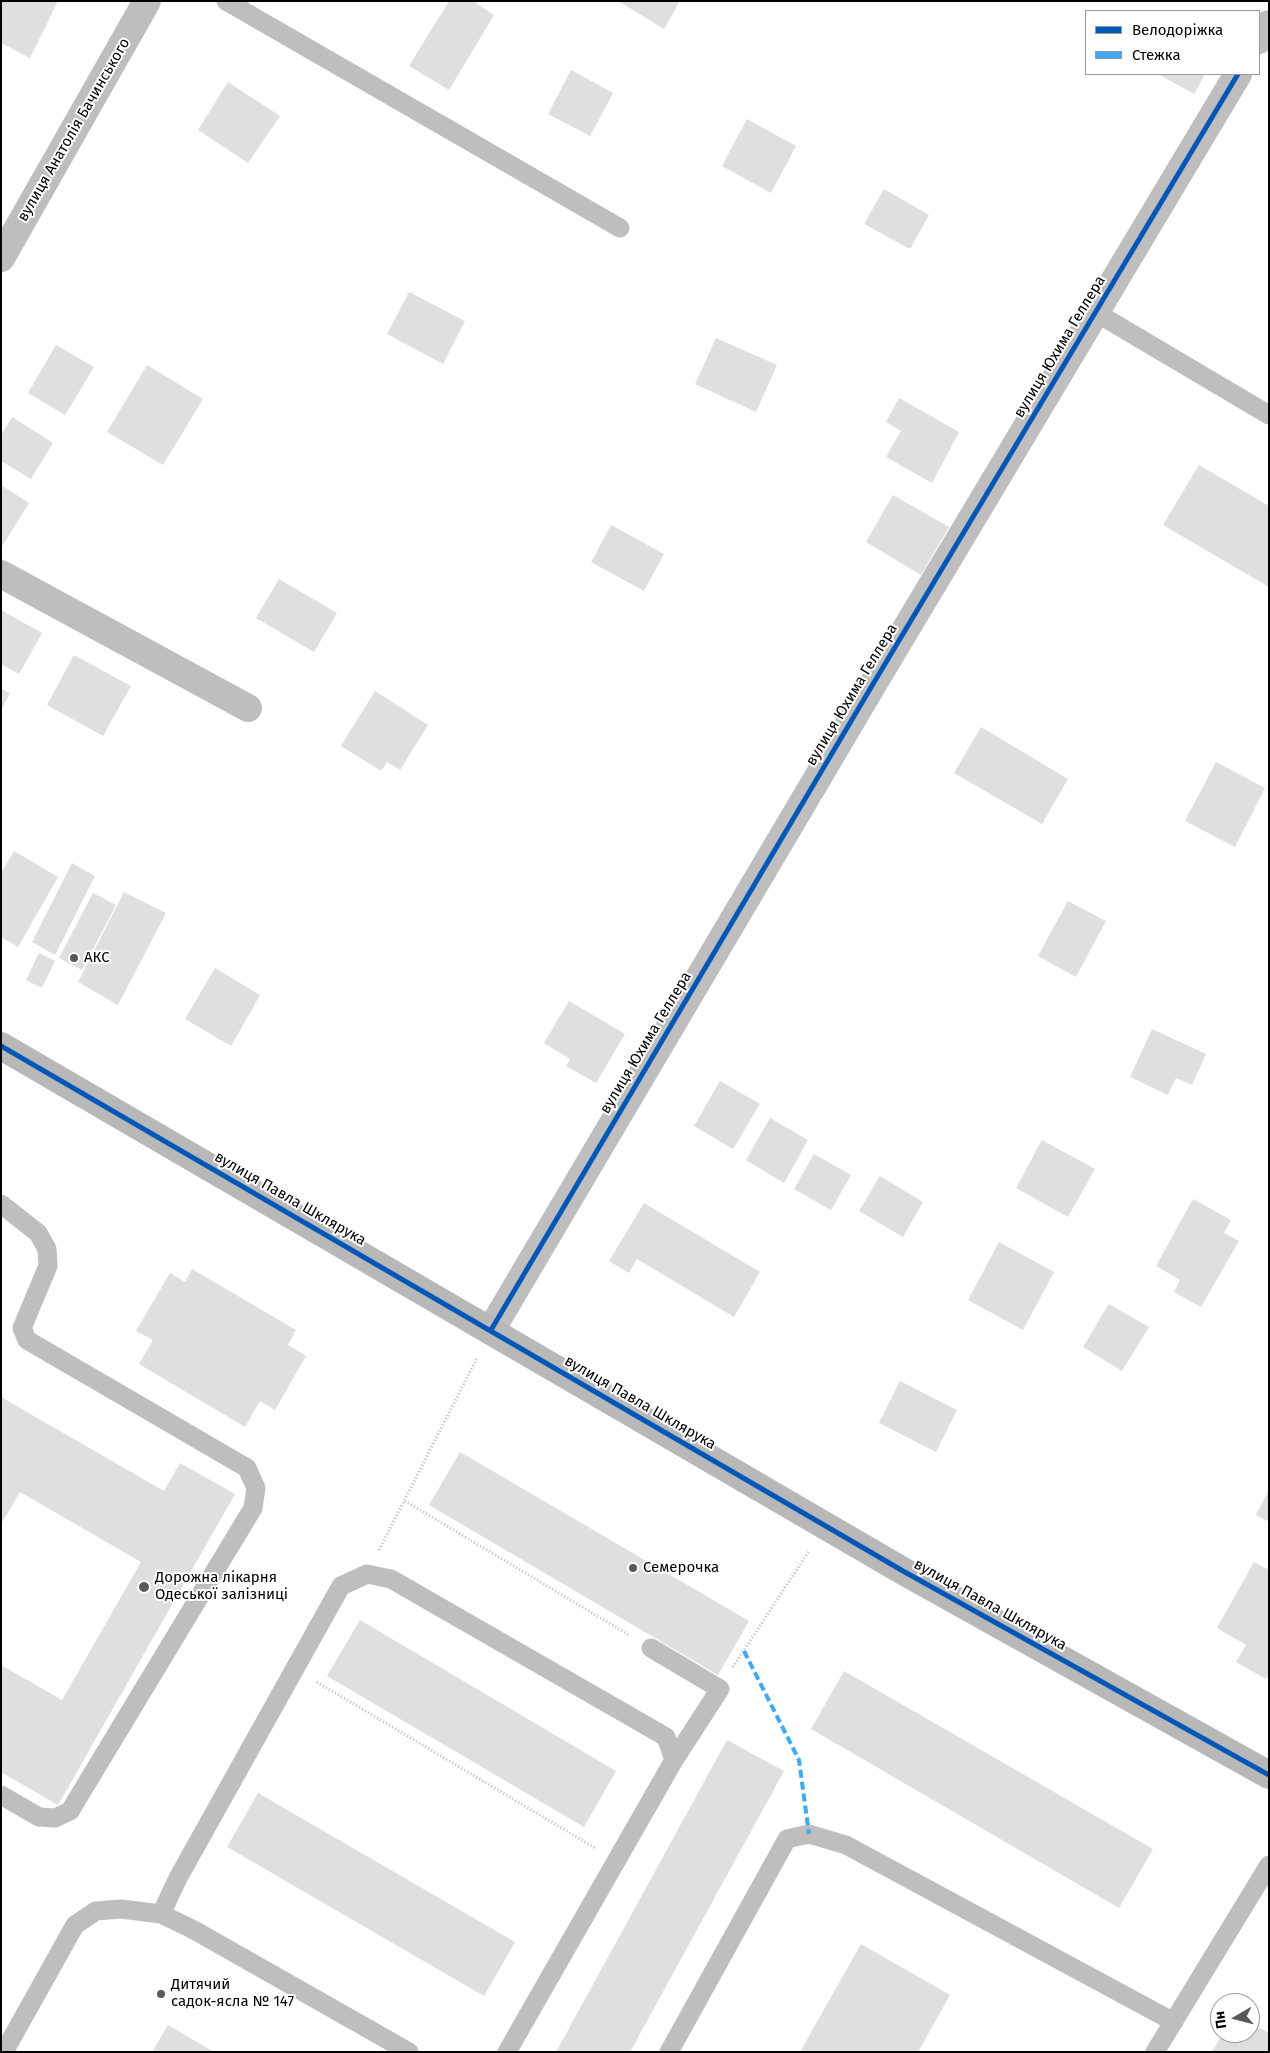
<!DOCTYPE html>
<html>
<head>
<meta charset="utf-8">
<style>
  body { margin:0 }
  #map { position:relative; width:1270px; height:2053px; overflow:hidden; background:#fff; font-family:"Fira Sans",sans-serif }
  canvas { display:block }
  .frame { position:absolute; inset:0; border:2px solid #000; pointer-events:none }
  .legend { position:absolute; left:1085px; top:10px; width:175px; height:65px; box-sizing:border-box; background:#fff; border:1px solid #999; margin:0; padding:6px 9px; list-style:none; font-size:15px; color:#000 }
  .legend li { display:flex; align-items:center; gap:10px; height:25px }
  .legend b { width:25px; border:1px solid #999 }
  .north { position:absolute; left:1210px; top:1993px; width:50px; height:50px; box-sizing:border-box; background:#fff; border:1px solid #999; border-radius:50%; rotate:262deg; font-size:14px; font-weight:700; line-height:20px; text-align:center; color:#000 }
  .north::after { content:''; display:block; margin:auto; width:18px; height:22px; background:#595959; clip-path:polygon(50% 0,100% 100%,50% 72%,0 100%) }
</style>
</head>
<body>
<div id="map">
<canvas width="1270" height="2053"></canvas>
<div class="frame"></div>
<ul class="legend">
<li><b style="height:6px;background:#0057b8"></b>Велодоріжка</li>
<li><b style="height:6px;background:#3fa9f5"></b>Стежка</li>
</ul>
<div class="north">Пн</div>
</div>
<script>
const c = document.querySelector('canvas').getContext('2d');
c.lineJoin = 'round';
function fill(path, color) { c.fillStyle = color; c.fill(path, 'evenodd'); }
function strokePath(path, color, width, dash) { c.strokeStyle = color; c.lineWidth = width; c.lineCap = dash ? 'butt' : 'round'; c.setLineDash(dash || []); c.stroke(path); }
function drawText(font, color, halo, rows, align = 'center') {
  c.font = font + ' "Fira Sans",sans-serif'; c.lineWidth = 4; c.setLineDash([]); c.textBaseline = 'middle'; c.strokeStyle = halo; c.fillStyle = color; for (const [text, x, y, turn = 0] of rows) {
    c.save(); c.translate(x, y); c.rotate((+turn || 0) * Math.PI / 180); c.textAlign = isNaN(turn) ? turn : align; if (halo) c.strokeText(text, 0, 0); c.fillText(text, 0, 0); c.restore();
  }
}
const building = new Path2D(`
  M1,1H58L30,58L1,43Z
  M449,1H473L494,15L449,90L409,66Z
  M618,1H680L664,29Z
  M571,70L613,93L590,136L548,114Z
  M1158,74H1205L1194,94Z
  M228,82L280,116L248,163L198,130Z
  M747,119L796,146L771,193L722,166Z
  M884,189L929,215L910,249L864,224Z
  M409,292L465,321L443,364L387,334Z
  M716,338L777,365L756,412L695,384Z
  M56,345L94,367L65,415L28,393Z
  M147,365L203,399L163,465L107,432Z
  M899,398L959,432L932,483L886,457L901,431L886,422Z
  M12,417L53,443L31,479L1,461V435Z
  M1199,465L1269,506V587L1163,525Z
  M1,485L29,503L1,548Z
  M893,495L949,527L921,575L866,542Z
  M611,525L664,554L644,591L591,562Z
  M279,579L337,613L314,652L256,618Z
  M1,610L42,633L19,674L1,664Z
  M74,655L131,686L103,736L47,705Z
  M1,689L10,693L1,710Z
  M375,691L428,725L400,770L387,762L381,771L341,746Z
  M981,727L1068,779L1042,824L954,773Z
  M1216,762L1265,788L1235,847L1185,821Z
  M14,851L58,877L18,947L3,938L1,941V873Z
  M72,863L95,876L55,955L32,942Z
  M124,892L166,913L118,1005L78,982Z
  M93,893L116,905L82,970L59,958Z
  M1068,901L1106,921L1076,977L1038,956Z
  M39,953L55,961L42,988L26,980Z
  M215,968L260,995L231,1046L185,1019Z
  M569,1001L625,1034L596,1083L566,1066L570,1059L544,1043Z
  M1152,1029L1206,1054L1192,1085L1176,1078L1168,1095L1130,1077Z
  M720,1081L760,1104L733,1149L694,1126Z
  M770,1118L808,1140L784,1183L746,1160Z
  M1042,1140L1095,1169L1068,1217L1016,1188Z
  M814,1154L851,1175L831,1210L794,1189Z
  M880,1176L923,1202L903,1237L859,1211Z
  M1193,1199L1231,1220L1224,1233L1239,1241L1201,1307L1174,1292L1180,1280L1156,1266Z
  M644,1203L760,1272L734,1317L637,1259L629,1273L609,1261Z
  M999,1242L1054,1272L1023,1330L968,1300Z
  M192,1269L296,1330L288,1345L306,1356L275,1410L260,1401L245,1427L139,1364L153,1340L136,1331L170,1273L185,1282Z
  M1109,1304L1149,1327L1122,1371L1083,1347Z
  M900,1381L957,1410L936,1452L879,1423Z
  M1,1397L164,1491L180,1463L235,1494L58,1805L1,1772V1665L62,1700L141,1562L20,1492L1,1524Z
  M460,1452L749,1621L718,1675L429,1505Z
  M1269,1490V1522L1256,1515Z
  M1254,1562L1269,1570V1673L1266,1679L1236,1662L1246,1645L1217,1628Z
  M360,1620L616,1771L584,1827L327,1676Z
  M844,1671L1153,1849L1119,1908L811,1729Z
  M727,1740L784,1771L630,2052H556Z
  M258,1793L515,1942L484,1996L227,1847Z
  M861,1944L950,1995L918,2052H800Z
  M1250,2023L1269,2033V2052H1212L1223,2033H1250Z
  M168,2025L214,2052H152Z`);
const path = new Path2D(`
  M405,1501L629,1635
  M379,1550L477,1358
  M733,1667L809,1551
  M317,1682L595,1848`);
const lane = new Path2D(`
  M226,1L620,228
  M1095,312L1269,415
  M1,1204L38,1233L47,1249L48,1266L22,1328L27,1340L247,1468L256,1488L253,1508L70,1811L55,1818L39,1817L1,1795
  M651,1648L720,1689L674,1760
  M161,1914L178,1878L341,1586L367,1574L391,1579L666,1737L674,1760L507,2052
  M4,2052L75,1925L96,1911L121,1909L161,1914L194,1930L409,2052
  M669,2052L787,1839L809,1834L846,1845L1174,2022
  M1155,2052L1269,1865`);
const street = new Path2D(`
  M1259,40L1269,24
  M1,258L147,1
  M1,574L248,708
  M491,1330L873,684L1238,74`);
const secondary = new Path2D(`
  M1,1046L903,1571L1269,1775`);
const quiet = new Path2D(`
  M744,1651L799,1760L809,1834`);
const cycleway = new Path2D(`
  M1,1046L903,1571L1269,1775
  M491,1330L873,684L1238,74`);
const markers = [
  [74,958,5,"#595959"],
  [633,1568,5,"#595959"],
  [144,1587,6,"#595959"],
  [161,1994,5,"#595959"]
];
const streetNames = [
  ["вулиця Анатолія Бачинського",74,130,-60],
  ["вулиця Юхима Геллера",1060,347,-59],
  ["вулиця Юхима Геллера",852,695,-59],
  ["вулиця Юхима Геллера",646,1043,-59],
  ["вулиця Павла Шклярука",290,1199,30],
  ["вулиця Павла Шклярука",640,1403,30],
  ["вулиця Павла Шклярука",990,1605,29]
];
const poiNames = [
  ["АКС",84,958],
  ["Семерочка",643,1568],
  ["Дорожна лікарня",155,1578],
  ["Одеської залізниці",155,1595],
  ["Дитячий",171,1985],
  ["садок-ясла № 147",171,2002]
];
fill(building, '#dfdfdf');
strokePath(path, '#b9b9b9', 3, [1, 2.5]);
strokePath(lane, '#bebebe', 19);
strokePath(street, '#bebebe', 28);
strokePath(secondary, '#b8b8b8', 28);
strokePath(quiet, '#3fa9f5', 4, [8, 4]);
strokePath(cycleway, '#0057b8', 5);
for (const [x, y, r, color] of markers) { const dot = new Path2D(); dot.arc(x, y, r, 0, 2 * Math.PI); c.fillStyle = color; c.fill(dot); strokePath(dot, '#fff', 2); }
drawText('15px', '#000', '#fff', streetNames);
drawText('15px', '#000', '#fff', poiNames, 'left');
</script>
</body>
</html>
